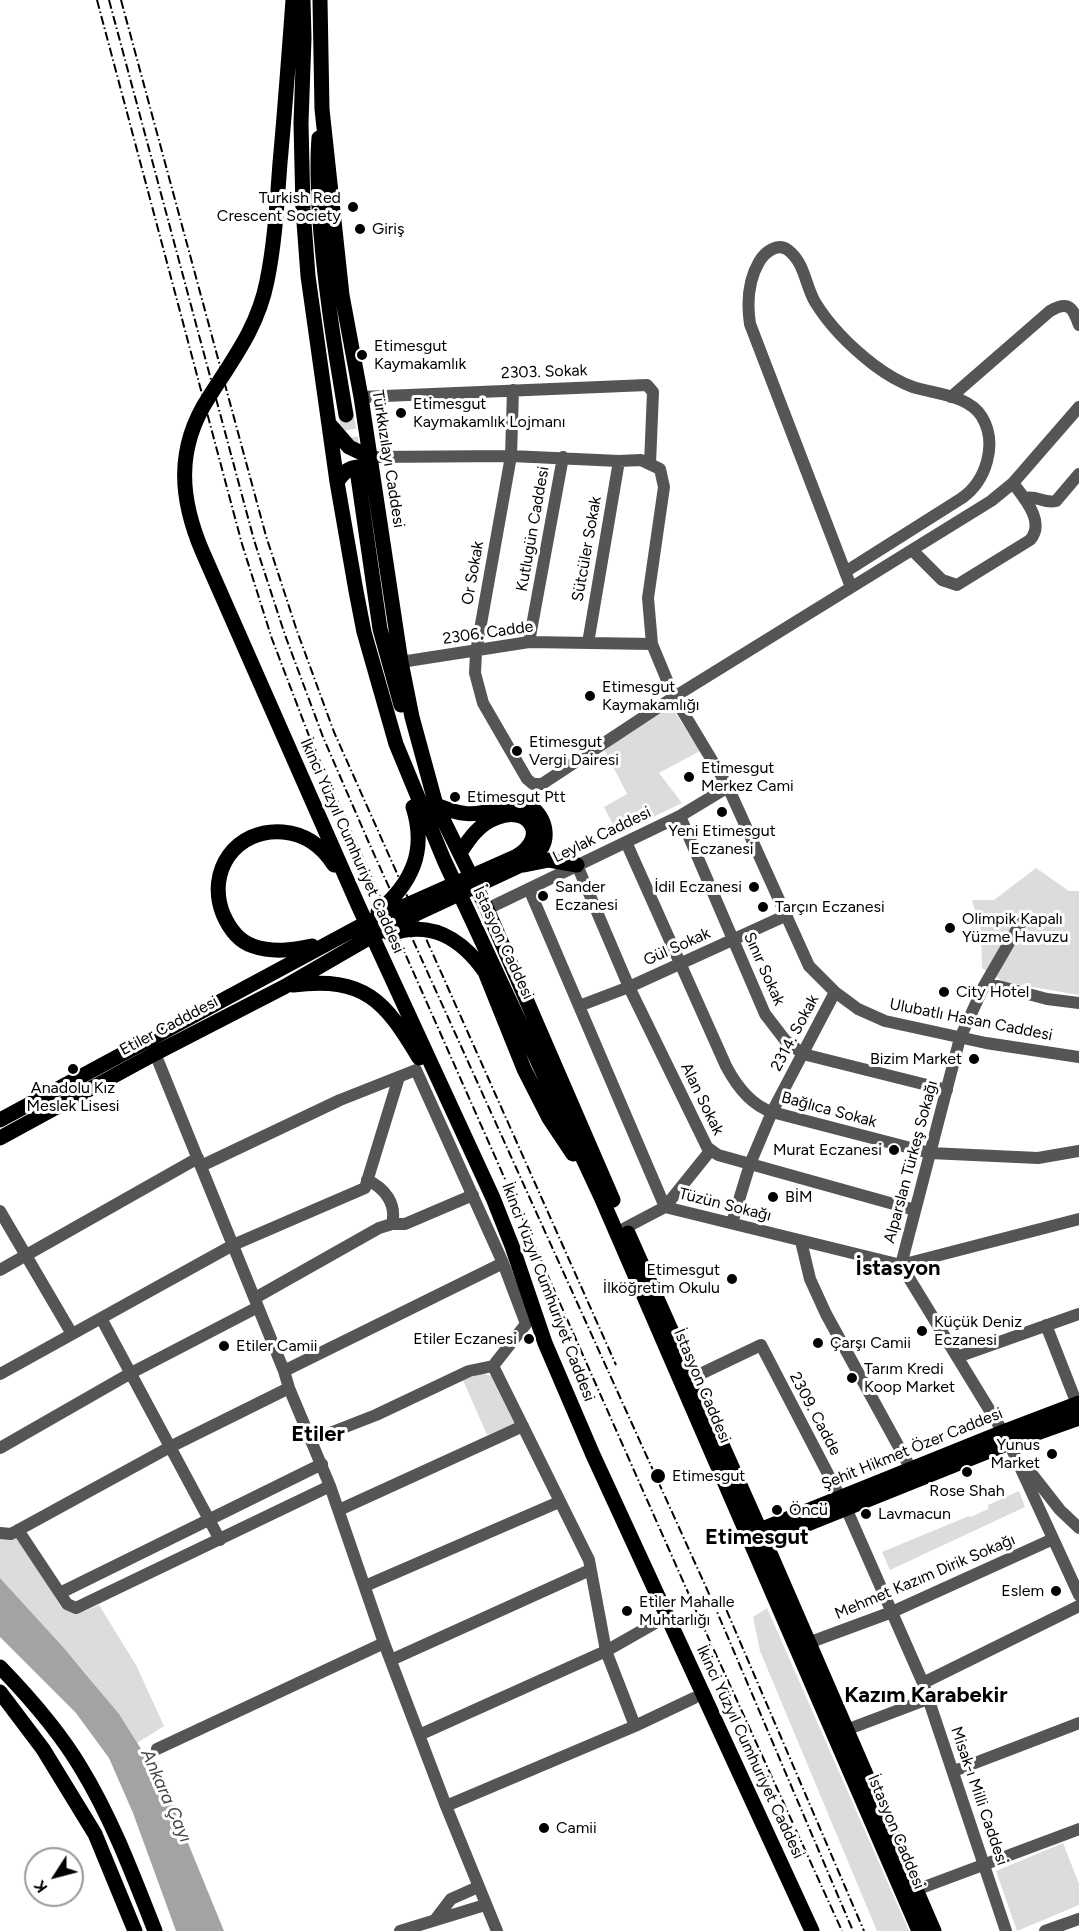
<!DOCTYPE html>
<html>
<head>
<meta charset="utf-8">
<style>
  body { margin:0 }
  #map { position:relative; width:1079px; height:1931px; overflow:hidden; background:#fff; font-family:Figtree,sans-serif }
  canvas { display:block }
  .north { position:absolute; left:24px; top:1847px; width:60px; height:60px; box-sizing:border-box; background:#fff; border:2px solid #999; border-radius:50%; rotate:234deg; font-size:16px; font-weight:700; line-height:24px; text-align:center; color:#000 }
  .north::after { content:''; display:block; margin:auto; width:21px; height:27px; background:#000; clip-path:polygon(50% 0,100% 100%,50% 72%,0 100%) }
</style>
</head>
<body>
<div id="map">
<canvas width="1079" height="1931"></canvas>
<div class="north">K</div>
</div>
<script>
const c = document.querySelector('canvas').getContext('2d');
c.lineJoin = 'round';
function fill(path, color) { c.fillStyle = color; c.fill(path, 'evenodd'); }
function strokePath(path, color, width, dash) { c.strokeStyle = color; c.lineWidth = width; c.lineCap = dash ? 'butt' : 'round'; c.setLineDash(dash || []); c.stroke(path); }
function drawText(font, color, halo, rows, align = 'center') {
  c.font = font + ' Figtree,sans-serif'; c.lineWidth = 6; c.setLineDash([]); c.textBaseline = 'middle'; c.strokeStyle = halo; c.fillStyle = color; for (const [text, x, y, turn = 0] of rows) {
    c.save(); c.translate(x, y); c.rotate((+turn || 0) * Math.PI / 180); c.textAlign = isNaN(turn) ? turn : align; if (halo) c.strokeText(text, 0, 0); c.fillText(text, 0, 0); c.restore();
  }
}
const green = new Path2D(`
  M674,711L700,751L659,773L682,803L618,834L604,807L627,794L604,749L662,712Z
  M1036,868L1069,891H1079V995L1004,982L982,968L981,930L972,900H994Z
  M482,1373L491,1376L515,1424L487,1435L463,1380Z
  M1019,1491L1025,1507L890,1570L882,1552L969,1516L971,1517L988,1509V1505Z
  M0,1534L18,1537L61,1607L77,1614L99,1605L136,1665L164,1726L137,1743C99,1682 48,1631 0,1578Z
  M767,1608L909,1931H877L760,1651L753,1617Z
  M1063,1843L1079,1884V1905L1017,1931L996,1871Z`);
const water = new Path2D(`
  M0,1578L64,1648L119,1714L165,1787L224,1931H176L133,1813L109,1758L76,1713L0,1637Z`);
const majorTunnel = new Path2D(`
  M346,415L358,477`);
const minor = new Path2D(`
  M513,390L511,456L476,652L475,673L483,703L527,779L533,784H542L674,697L991,501L1013,483L1079,407
  M361,397L647,385L653,392L650,464
  M951,397L1050,311C1069,300 1073,308 1079,325
  M370,457L511,456L619,461L641,460L660,469L664,487L648,598L652,644L674,697L728,787L809,966L835,992L858,1009L885,1021L986,1043L1079,1057
  M1025,498C1037,495 1044,504 1056,501L1079,474
  M912,550L942,580L957,585L1030,540C1046,522 1024,498 1013,483
  M845,572L962,498C986,481 998,444 982,417C969,395 935,394 913,387C899,382 886,374 874,365C852,348 829,325 815,302C805,285 805,263 788,250C777,242 764,253 759,262C748,281 747,304 750,324L851,587
  M529,642L563,457
  M588,643L619,461
  M401,662L529,642L652,644
  M680,816L765,1014L785,1040L803,1054L947,1090
  M626,842L726,1066C736,1085 751,1105 772,1112L930,1153L1038,1158L1079,1151
  M577,865L629,987L707,1147L718,1155L915,1210
  M529,889L665,1207L901,1265L1079,1219
  M487,909L680,816L728,787
  M984,986H998L1047,999L1079,1003
  M579,1006L629,987L787,915
  M152,1046L284,1371L289,1388L330,1486L384,1643L446,1806L497,1931
  M201,1166L340,1100L416,1070L503,1263L526,1324L493,1366L589,1560L606,1651L635,1726
  M367,1180C385,1188 397,1204 392,1224
  M0,1211L72,1334
  M732,1223L750,1164L772,1112L835,992
  M625,1228L665,1207L710,1151
  M801,1241L810,1279L826,1314L911,1469
  M0,1270L198,1158
  M255,1298L379,1228L392,1224H405L473,1195
  M101,1318L220,1540
  M1046,1325L1077,1404
  M957,1357L1079,1314
  M284,1371L503,1263
  M0,1374L233,1245L365,1188L399,1077
  M692,1378L761,1345L840,1497
  M1003,1432L901,1265L960,1038L984,986L1024,917
  M312,1440L376,1415L469,1371L493,1366
  M1009,1443L1079,1595
  M0,1448L131,1373L258,1307
  M1024,1464L1060,1510L1079,1528
  M846,1508L923,1683L1006,1931
  M339,1510L523,1426
  M18,1530L67,1604L76,1608L330,1486
  M0,1533L11,1534L170,1447L289,1388
  M365,1586L559,1502
  M60,1593L322,1464
  M808,1643L892,1612L1053,1539
  M391,1660L590,1570
  M923,1683L1079,1606
  M846,1730L928,1699
  M419,1735L606,1651L657,1622
  M157,1749L384,1643
  M954,1771L1079,1723
  M446,1806L635,1726L694,1698
  M916,1890L1079,1829
  M435,1920L451,1899L478,1887
  M400,1931L485,1905
  M1045,1931L1079,1919`);
const major = new Path2D(`
  M293,0C289,54 285,109 280,163C277,202 275,242 267,281C258,327 233,359 209,397C175,449 180,500 203,553L358,905L493,1198L512,1246L545,1343L593,1455L812,1931
  M303,0L304,38L301,123L303,209L308,276L337,482L356,591L364,632L396,744L444,860L601,1197L919,1931
  M320,0L322,109L342,295L361,397L401,662L412,717L436,805L487,909L613,1200
  M319,138C317,161 318,183 319,206C323,276 334,345 346,415
  M331,426L349,447L370,457
  M358,477L380,629L401,705
  M337,482C345,469 358,461 371,473
  M524,865L549,860L577,865
  M378,912C412,883 427,851 413,807
  M390,934C431,920 461,938 485,972L524,1069L549,1118L573,1154
  M312,946C293,950 273,953 253,946C238,941 229,928 223,914C206,871 236,828 283,832C306,834 322,846 334,865
  M293,985C365,976 385,1001 419,1058
  M0,1120L364,924L517,856C550,836 528,804 496,818C479,824 469,839 460,853
  M0,1138L156,1053L284,987L386,928L521,865C528,860 537,855 542,847C551,831 540,806 521,803C514,802 506,806 499,808C473,817 460,815 436,805L434,801
  M628,1233L760,1530L934,1931
  M750,1534L1003,1432L1079,1403
  M755,1545L1009,1443L1079,1418
  M0,1667C30,1698 59,1731 81,1768C112,1819 133,1875 155,1931
  M0,1692L43,1749L95,1834L135,1931`);
const rail = new Path2D(`
  M97,0L242,544L272,639L311,741L698,1615L842,1931
  M109,0L254,540L285,635L323,737L369,843L715,1607L853,1931
  M121,0L266,536L297,631L334,732L616,1365
  M720,1595L864,1931`);
const markers = [
  [353,207,6,"#000"],
  [360,229,6,"#000"],
  [362,355,6,"#000"],
  [401,413,6,"#000"],
  [590,696,6,"#000"],
  [517,751,6,"#000"],
  [689,777,6,"#000"],
  [455,797,6,"#000"],
  [722,812,6,"#000"],
  [754,887,6,"#000"],
  [543,896,6,"#000"],
  [763,907,6,"#000"],
  [950,928,6,"#000"],
  [944,992,6,"#000"],
  [974,1059,6,"#000"],
  [73,1069,6,"#000"],
  [894,1150,6,"#000"],
  [773,1197,6,"#000"],
  [732,1279,6,"#000"],
  [922,1331,6,"#000"],
  [529,1339,6,"#000"],
  [818,1343,6,"#000"],
  [224,1346,6,"#000"],
  [852,1378,6,"#000"],
  [1052,1454,6,"#000"],
  [967,1472,6,"#000"],
  [658,1476,8,"#000"],
  [777,1510,6,"#000"],
  [866,1514,6,"#000"],
  [1056,1591,6,"#000"],
  [627,1611,6,"#000"],
  [544,1828,6,"#000"]
];
const poiNames = [
  ["Turkish Red",341,198,"right"],
  ["Crescent Society",341,216,"right"],
  ["Giriş",372,229],
  ["Etimesgut",374,346],
  ["Kaymakamlık",374,364],
  ["Etimesgut",413,404],
  ["Kaymakamlık Lojmanı",413,422],
  ["Etimesgut",602,687],
  ["Kaymakamlığı",602,705],
  ["Etimesgut",529,742],
  ["Vergi Dairesi",529,760],
  ["Etimesgut",701,768],
  ["Merkez Cami",701,786],
  ["Etimesgut Ptt",467,797],
  ["Yeni Etimesgut",722,831,"center"],
  ["Eczanesi",722,849,"center"],
  ["Sander",555,887],
  ["Eczanesi",555,905],
  ["İdil Eczanesi",742,887,"right"],
  ["Tarçın Eczanesi",775,907],
  ["Olimpik Kapalı",962,919],
  ["Yüzme Havuzu",962,937],
  ["City Hotel",956,992],
  ["Bizim Market",962,1059,"right"],
  ["Anadolu Kız",73,1088,"center"],
  ["Meslek Lisesi",73,1106,"center"],
  ["Murat Eczanesi",882,1150,"right"],
  ["BİM",785,1197],
  ["Etimesgut",720,1270,"right"],
  ["İlköğretim Okulu",720,1288,"right"],
  ["Küçük Deniz",934,1322],
  ["Eczanesi",934,1340],
  ["Etiler Eczanesi",517,1339,"right"],
  ["Çarşı Camii",830,1343],
  ["Etiler Camii",236,1346],
  ["Tarım Kredi",864,1369],
  ["Koop Market",864,1387],
  ["Yunus",1040,1445,"right"],
  ["Market",1040,1463,"right"],
  ["Etimesgut",672,1476],
  ["Rose Shah",967,1491,"center"],
  ["Öncü",789,1510],
  ["Lavmacun",878,1514],
  ["Eslem",1044,1591,"right"],
  ["Etiler Mahalle",639,1602],
  ["Muhtarlığı",639,1620],
  ["Camii",556,1828]
];
const streetNames = [
  ["2303. Sokak",544,372,-2],
  ["Türkkızılayı Caddesi",388,459,81],
  ["Kutlugün Caddesi",533,529,-80],
  ["Sütcüler Sokak",587,549,-80],
  ["Or Sokak",473,573,-80],
  ["2306. Cadde",488,633,-8],
  ["Leylak Caddesi",602,835,-26],
  ["İkinci Yüzyıl Cumhuriyet Caddesi",352,846,66],
  ["İstasyon Caddesi",503,943,65],
  ["Gül Sokak",677,947,-24],
  ["Sınır Sokak",764,969,66],
  ["Ulubatlı Hasan Caddesi",971,1020,11],
  ["Etiler Cadddesi",169,1026,-28],
  ["2314. Sokak",795,1033,-62],
  ["Alan Sokak",702,1099,64],
  ["Bağlıca Sokak",829,1110,15],
  ["Alparslan Türkeş Sokağı",911,1162,-75],
  ["Tüzün Sokağı",725,1205,14],
  ["İkinci Yüzyıl Cumhuriyet Caddesi",548,1292,69],
  ["İstasyon Caddesi",702,1386,67],
  ["2309. Cadde",815,1414,62],
  ["Şehit Hikmet Özer Caddesi",912,1449,-22],
  ["Mehmet Kazım Dirik Sokağı",925,1577,-23],
  ["İkinci Yüzyıl Cumhuriyet Caddesi",750,1752,65],
  ["Misak-ı Milli Caddesi",979,1796,71],
  ["İstasyon Caddesi",896,1832,67]
];
const waterNames = [
  ["Ankara Çayı",166,1796,66]
];
const districtNames = [
  ["İstasyon",898,1269],
  ["Etiler",318,1435],
  ["Etimesgut",757,1538],
  ["Kazım Karabekir",926,1696]
];
fill(green, '#dcdcdc');
fill(water, '#a3a3a3');
strokePath(majorTunnel, '#d9d9d9', 15, [15, 8]);
strokePath(minor, '#555', 12);
strokePath(major, '#000', 15);
strokePath(rail, '#000', 2, [9, 3, 1.5, 3]);
for (const [x, y, r, color] of markers) { const dot = new Path2D(); dot.arc(x, y, r, 0, 2 * Math.PI); c.fillStyle = color; c.fill(dot); strokePath(dot, '#fff', 2); }
drawText('16px', '#000', '#fff', poiNames, 'left');
drawText('16px', '#000', '#fff', streetNames);
drawText('italic 18px', '#444', '#fff', waterNames);
drawText('bold 22px', '#000', '#fff', districtNames);
</script>
</body>
</html>
